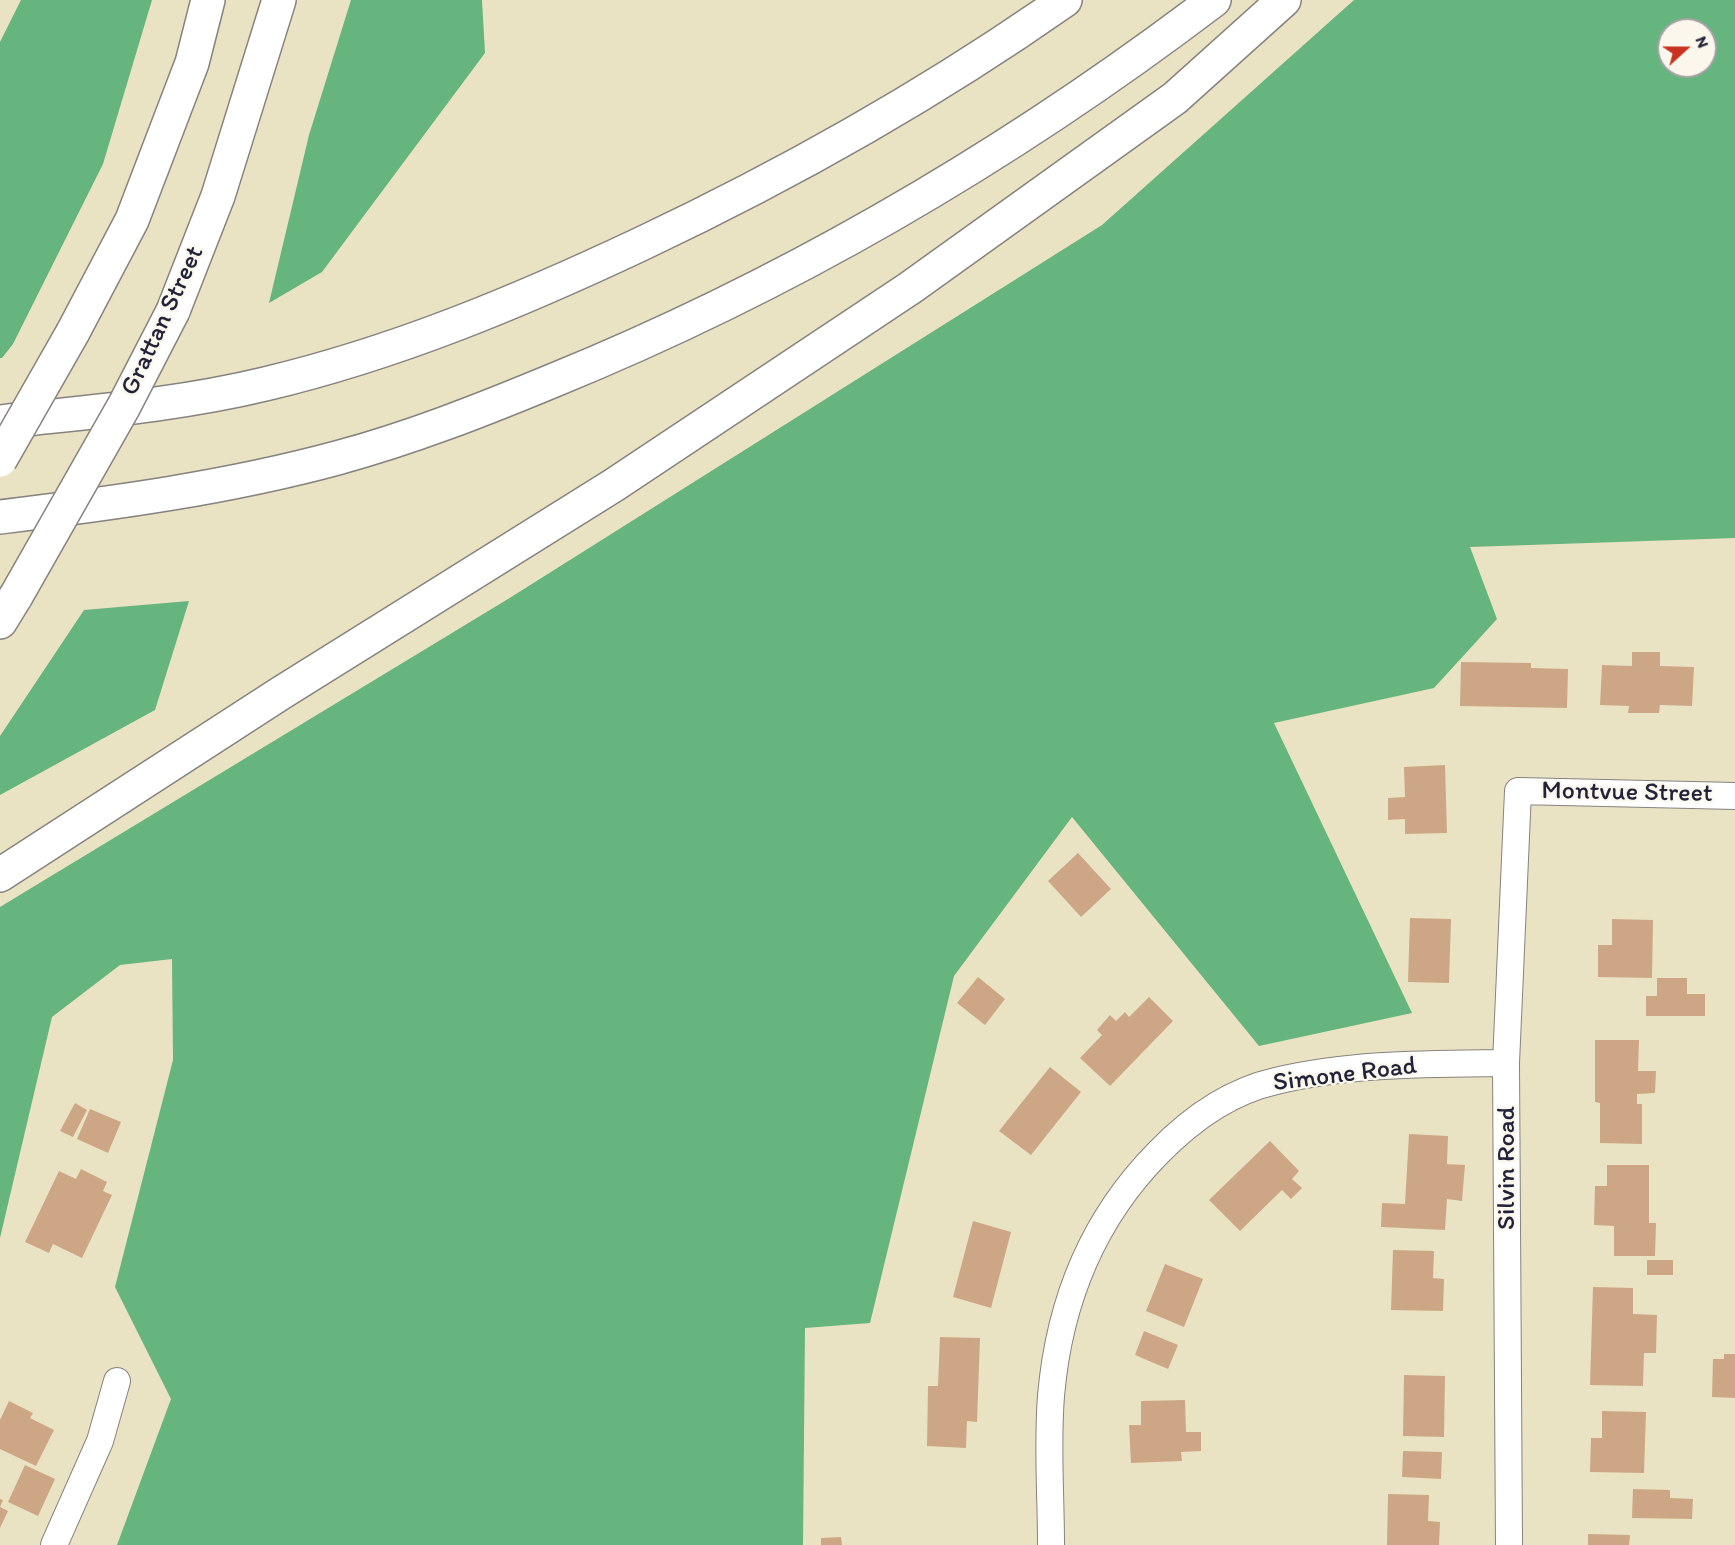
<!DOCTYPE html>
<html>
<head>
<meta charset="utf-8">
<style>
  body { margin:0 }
  #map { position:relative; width:1735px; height:1545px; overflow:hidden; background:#eae3c3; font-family:Itim,sans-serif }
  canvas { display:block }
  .north { position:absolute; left:1657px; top:18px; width:60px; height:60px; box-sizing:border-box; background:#fbf7ec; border:2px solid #a4a2a5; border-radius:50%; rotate:69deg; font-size:16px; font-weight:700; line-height:24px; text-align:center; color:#22223b }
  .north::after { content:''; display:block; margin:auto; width:21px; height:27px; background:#c8321e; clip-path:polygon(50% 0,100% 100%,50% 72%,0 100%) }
</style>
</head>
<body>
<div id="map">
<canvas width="1735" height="1545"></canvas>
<div class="north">N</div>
</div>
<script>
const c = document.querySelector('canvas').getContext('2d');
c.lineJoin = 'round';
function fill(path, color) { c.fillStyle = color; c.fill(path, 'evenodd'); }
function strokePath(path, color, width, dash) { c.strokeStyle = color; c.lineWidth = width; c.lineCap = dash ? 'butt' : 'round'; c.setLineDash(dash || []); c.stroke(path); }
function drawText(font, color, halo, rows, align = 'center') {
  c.font = font + ' Itim,sans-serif'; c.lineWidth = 4.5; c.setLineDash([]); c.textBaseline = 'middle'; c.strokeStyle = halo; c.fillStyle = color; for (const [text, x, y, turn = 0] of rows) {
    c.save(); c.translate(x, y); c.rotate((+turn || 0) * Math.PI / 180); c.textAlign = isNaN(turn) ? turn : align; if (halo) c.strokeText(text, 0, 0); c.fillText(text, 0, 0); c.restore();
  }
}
const forest = new Path2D(`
  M21,0H152L103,164L13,344L2,358H0V42Z
  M351,0H482L485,53L322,272L269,303L309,135Z
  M1354,0H1735V538L1470,547L1497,619L1434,688L1274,723L1412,1013L1259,1046L1072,817L954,976L870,1323L805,1328L803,1545H117L171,1399L115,1287L173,1060L172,959L120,965L52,1017L0,1238V907L508,599L1102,225ZM1669,30H1705V66H1669Z
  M189,601L155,710L0,795V736L84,610Z`);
const building = new Path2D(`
  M1632,652H1660V666L1694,667L1692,706L1660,705L1659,713H1628L1629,706L1600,705L1602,665L1632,666Z
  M1461,662L1531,663V668L1568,669L1567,708L1460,706Z
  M1445,765L1447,833L1405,834V819L1388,820V798L1405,797L1404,767Z
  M1078,853L1111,889L1081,917L1048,881Z
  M1410,918L1451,919L1449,983L1408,982Z
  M1612,919L1653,920L1652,978L1598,977V945H1612Z
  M978,977L1005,999L985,1025L957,1003Z
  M1657,978H1687V994H1705V1016H1646V996H1657Z
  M1149,997L1173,1021L1110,1086L1080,1058L1102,1035L1097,1030L1110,1015L1116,1021L1125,1012L1129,1017Z
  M1595,1040H1639L1638,1071H1656L1655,1093L1637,1094V1104H1642V1144L1600,1143V1103L1595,1102Z
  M1050,1067L1081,1092L1031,1155L999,1131Z
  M75,1103L87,1110L73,1137L60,1131Z
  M90,1109L121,1122L108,1153L77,1139Z
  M1409,1134L1448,1136L1447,1164L1465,1165L1462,1201L1447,1199L1445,1230L1381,1227L1382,1203L1405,1204Z
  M1270,1141L1299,1171L1292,1179L1302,1188L1291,1199L1282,1190L1240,1231L1209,1200Z
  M1607,1165H1649V1223H1656L1655,1256H1614V1226L1594,1225L1595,1186H1607Z
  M81,1169L107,1182L103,1191L112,1195L82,1258L53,1244L49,1253L25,1242L59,1171L76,1179Z
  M973,1221L1011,1232L991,1308L953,1297Z
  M1393,1250L1434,1251L1433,1278L1444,1279L1443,1311L1391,1310Z
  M1647,1260H1673V1275H1647Z
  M1165,1264L1203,1279L1184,1327L1146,1311Z
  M1593,1287L1633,1288V1314L1657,1315L1656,1353H1644L1643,1386L1590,1385Z
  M1144,1331L1178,1345L1168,1369L1135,1355Z
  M940,1337L980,1338L977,1422L967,1421L966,1448L927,1446L928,1386H938Z
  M1724,1354H1735V1398L1712,1397L1713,1359H1724Z
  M1404,1375L1445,1376L1444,1437L1403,1436Z
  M1185,1400L1186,1432H1201V1451L1181,1452L1182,1461L1131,1463L1129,1425H1141V1401Z
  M9,1401L33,1413L30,1418L54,1430L36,1466L0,1449V1420Z
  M1602,1411L1646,1412L1644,1473L1590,1472L1591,1438H1602Z
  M1403,1451L1442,1452L1441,1479L1402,1477Z
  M25,1465L55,1479L38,1516L8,1502Z
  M1633,1489L1670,1490V1498L1693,1499L1692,1519L1632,1518Z
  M1388,1494L1429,1495L1428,1521L1440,1522L1439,1545H1387Z
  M0,1499L3,1500L0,1507L8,1511L0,1528Z
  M1588,1534L1630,1535L1629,1545H1588Z
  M841,1537L842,1545H821V1538Z`);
const minor = new Path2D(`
  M54,1545L100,1441L117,1381
  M1051,1545C1051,1496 1047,1445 1051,1396C1059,1303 1092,1220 1158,1153C1190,1120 1231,1091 1276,1081C1351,1063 1429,1064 1506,1063
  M1509,1545L1506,1063L1518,791L1735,796`);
const secondary = new Path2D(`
  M173,311L218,196L279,0
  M73,332L132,220L192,63L208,0
  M0,622L16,596`);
const motorway = new Path2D(`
  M0,422C88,412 178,405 265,384C396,353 520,301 641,244C789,174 931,94 1065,0
  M0,517C114,503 226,488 337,458C411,438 482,410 552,381C790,284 1010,155 1214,0
  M0,875L281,693L614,485L910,288L1175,98L1284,0`);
const secondaryBridge = new Path2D(`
  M0,460L73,332
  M16,596L124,406L173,311`);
const streetNames = [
  ["Grattan Street",163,321,-65],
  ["Montvue Street",1627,793,1],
  ["Simone Road",1345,1075,-7],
  ["Silvin Road",1507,1168,-90]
];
fill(forest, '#66b47e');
fill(building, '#cda785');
strokePath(minor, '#86827f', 28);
strokePath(secondary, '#86827f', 36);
strokePath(motorway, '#86827f', 36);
strokePath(minor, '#fff', 26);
strokePath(secondary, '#fff', 33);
strokePath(motorway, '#fff', 33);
strokePath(secondaryBridge, '#86827f', 36, []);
strokePath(secondaryBridge, '#fff', 33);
drawText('26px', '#22223b', '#fbf7ec', streetNames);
</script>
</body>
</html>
